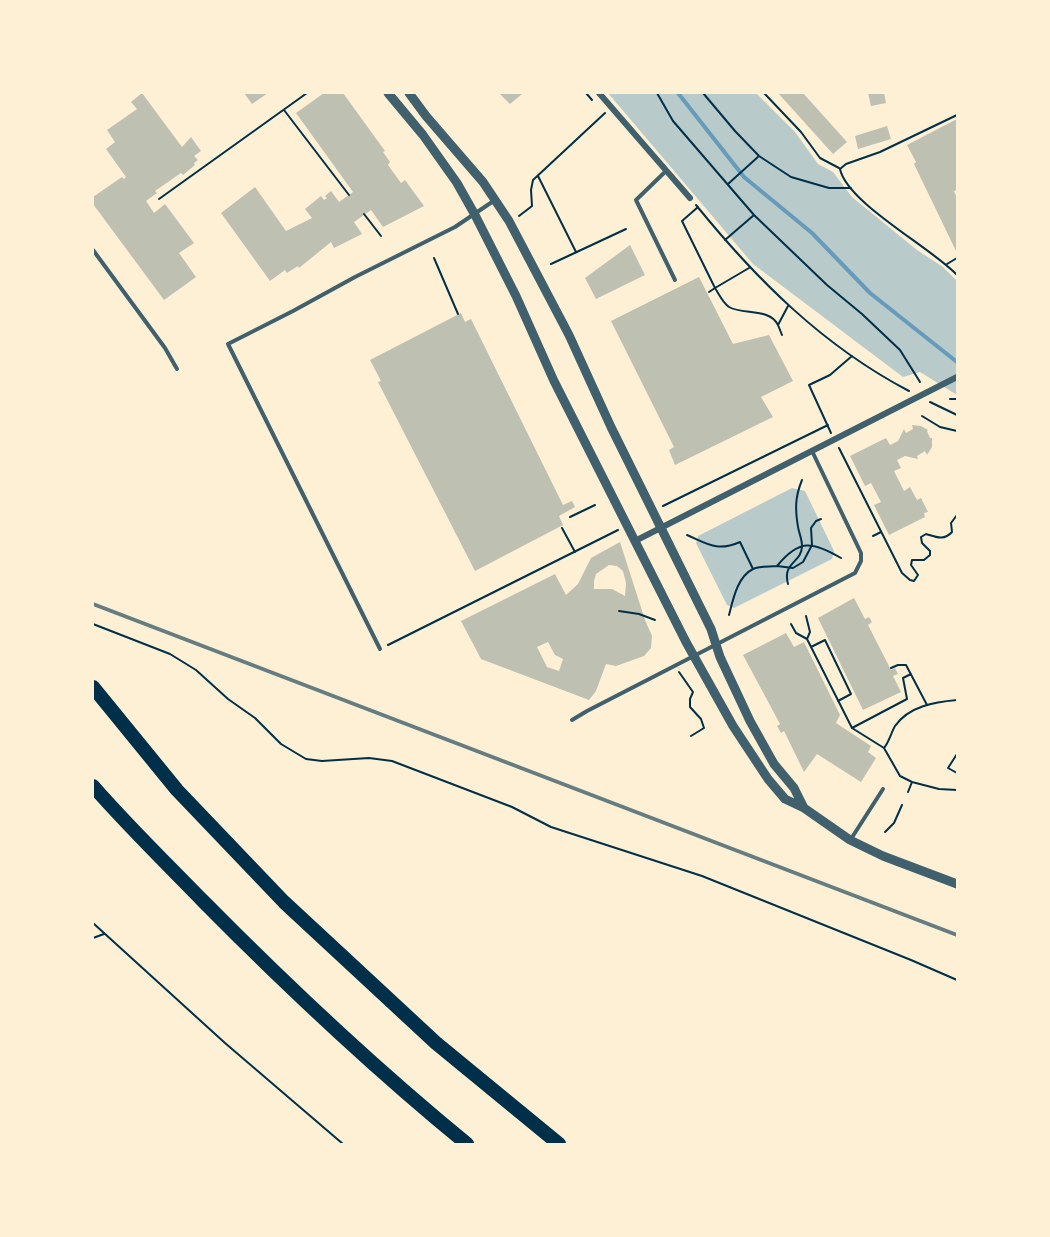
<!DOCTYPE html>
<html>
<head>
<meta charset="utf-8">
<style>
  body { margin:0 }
  #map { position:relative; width:1050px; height:1237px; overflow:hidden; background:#fdf0d5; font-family:"Noto Sans",sans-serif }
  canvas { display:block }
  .frame { position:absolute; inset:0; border:94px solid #fdf0d5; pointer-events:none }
</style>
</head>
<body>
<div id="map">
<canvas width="1050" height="1237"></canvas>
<div class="frame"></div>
</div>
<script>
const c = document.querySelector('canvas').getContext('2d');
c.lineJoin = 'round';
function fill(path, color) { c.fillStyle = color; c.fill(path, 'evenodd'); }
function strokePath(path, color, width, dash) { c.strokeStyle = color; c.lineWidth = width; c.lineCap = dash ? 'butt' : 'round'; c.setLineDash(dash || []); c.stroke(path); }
const green = new Path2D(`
  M608,93H756L795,132L818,164L833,172L852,197L917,250L943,267L956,280L957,395L920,372L903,377L753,264Z
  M792,488L805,491L834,551L832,559L734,608L727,605L696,543L698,536Z`);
const stream = new Path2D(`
  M678,93L744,177L812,233L870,293L957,362`);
const building = new Path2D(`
  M142,93L182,147L191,137L201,151L194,156L198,160L194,163L195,165L183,175L181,173L155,191L157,193L146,201L154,213L165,204L194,243L179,253L196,277L164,300L93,204V197L122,177L124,179L126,177L106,149L115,142L107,130L137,109L131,102Z
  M244,93H268L252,104Z
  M324,93H343L385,151L383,152L390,162L388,165L401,183L405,180L424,206L383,227L371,210L354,222L362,234L334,248L331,242L299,268L298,266L287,273L285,270L270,281L221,213L255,187L286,231L312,218L305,209L321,196L324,200L327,198L325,196L331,191L339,202L353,192L296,113Z
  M499,93H520L522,94L510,104Z
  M778,93H803L847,142L833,154Z
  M868,93H884L886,103L871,106Z
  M957,119V190L954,191L957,198V253L914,164L916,162L907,145Z
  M887,126L891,139L858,149L855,136Z
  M630,245L645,275L596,299L585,278Z
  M699,277L733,344L769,335L793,381L761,397L773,417L675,465L669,450L674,447L611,321Z
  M461,313L465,322L471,319L563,505L572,501L575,507L559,516L563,525L475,571L378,382L381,381L370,360Z
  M912,425L921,426L928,430L927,431L930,438H932V447L927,455L925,451L917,456L918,459L905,456L897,460L901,468L894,471L904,491L910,487L917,500L921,498L928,512L924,513L925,517L889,535L874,505L881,502L871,483L865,486L850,456L886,438L890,445L898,441L904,429L906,433L913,429Z
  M620,542L645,620L652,636L651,648L644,656L616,666L606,664L596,691L589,700L481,659L461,621L555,574L566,595L578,584L591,558ZM609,565L617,566L623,571L626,583L625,596L612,589H594V581L596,574ZM548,642L555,655L563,659L559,671L547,667L537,647Z
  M854,598L865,619L869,617L872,622L868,625L891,670L895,668L898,674L893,676L901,692L863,710L818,618Z
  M786,633L794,647L804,642L840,715L836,723L871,746L868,752L876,758L861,782L817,754L804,772L784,731L781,733L777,726L780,724L743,655Z`);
const path = new Path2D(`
  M586,93L592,100
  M657,93L673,121L754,215L827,285L862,314L900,350L920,382
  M703,93L735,131L759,156L791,177L829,188H851
  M764,93L801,132L820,158L839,168
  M284,110L349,195
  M840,169C847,203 932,248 957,275
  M840,169L846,164L880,152L957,115
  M538,176L576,252
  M728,184L759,156
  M159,199L307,93
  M696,205C756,279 823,346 909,391
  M698,207L682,221L715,288L749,268
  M364,214L381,236
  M519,216L532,206L531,190L533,180L605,113
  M725,240L754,215
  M434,258L458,314
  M551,264L626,229
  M947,264L957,258
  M709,292L715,288C719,294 722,302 729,307C743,315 770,308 778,325
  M782,335L778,325L788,306
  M950,399H957
  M930,402L957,415
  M922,416L940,427L957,431
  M831,433L809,385L830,375L852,356
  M839,448L902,573L910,580L914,581L918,575L911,565L912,560H924L930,555V551L922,543L921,537L926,534C936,537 944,541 952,532L951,523L957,515
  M663,506L828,425
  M570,517L595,505
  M562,528L575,552
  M687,535C708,544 717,552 740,542L753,569
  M873,536L881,532
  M777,566L793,568L803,562L812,545L811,528L816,521L821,519
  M788,584C782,562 802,563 802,546C802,539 799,533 798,527C795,509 795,497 802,480
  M619,611L639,614L655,620
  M729,615C733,600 737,577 753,569C760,566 770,567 777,566C799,539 812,541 841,558
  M806,616L810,632L807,639L852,728L884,748L900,776L912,782L939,789L957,790
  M93,624L170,654L196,670L228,699L255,718L281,744L306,759L322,761L369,758L392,761L512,807L551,827L702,876L911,960L957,980
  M791,624L796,633L807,639
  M388,645L618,530
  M811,647L825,640L851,694L838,701
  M891,668L898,665H906L927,705
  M679,672L693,692L690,699V707L701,719L704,728L691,736
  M852,728L907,699L903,678L911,674
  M884,748C889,742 891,733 895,726C909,706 935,702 957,700
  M957,754L948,768L957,773
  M908,792L912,782
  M885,832L894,823L902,805
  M93,923L225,1043L343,1144
  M93,938L104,934`);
const service = new Path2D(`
  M666,171L636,200L675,280
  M93,250L165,348L177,369
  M380,649L228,344L293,311L355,277L455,227L495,200
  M572,720L587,711L855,573L861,561V553L812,451
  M851,839L883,789`);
const minor = new Path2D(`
  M599,93L690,198
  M635,541L957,377`);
const tertiary = new Path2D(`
  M388,93L423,135L457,183L475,215L516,296L554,381L686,642L733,726L768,779L785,799L804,808L850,840L883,856L957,884
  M409,93L426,116L483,182L509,221L569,335L611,427L711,629L720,657L750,721L774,764L794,788L804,808`);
const motorway = new Path2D(`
  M93,687L177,790L284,902L436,1043L559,1144
  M93,786C128,826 166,863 203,901C287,986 374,1068 467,1144`);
const rail = new Path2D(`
  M93,604L957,935`);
fill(green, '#b9caca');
strokePath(stream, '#669bbc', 4);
fill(building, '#bec0b2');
strokePath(path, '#003049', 2);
strokePath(service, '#3f606c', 4);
strokePath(minor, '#3f606c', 6);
strokePath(tertiary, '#3f606c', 9);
strokePath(motorway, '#003049', 14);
strokePath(rail, '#657d81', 4);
</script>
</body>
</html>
